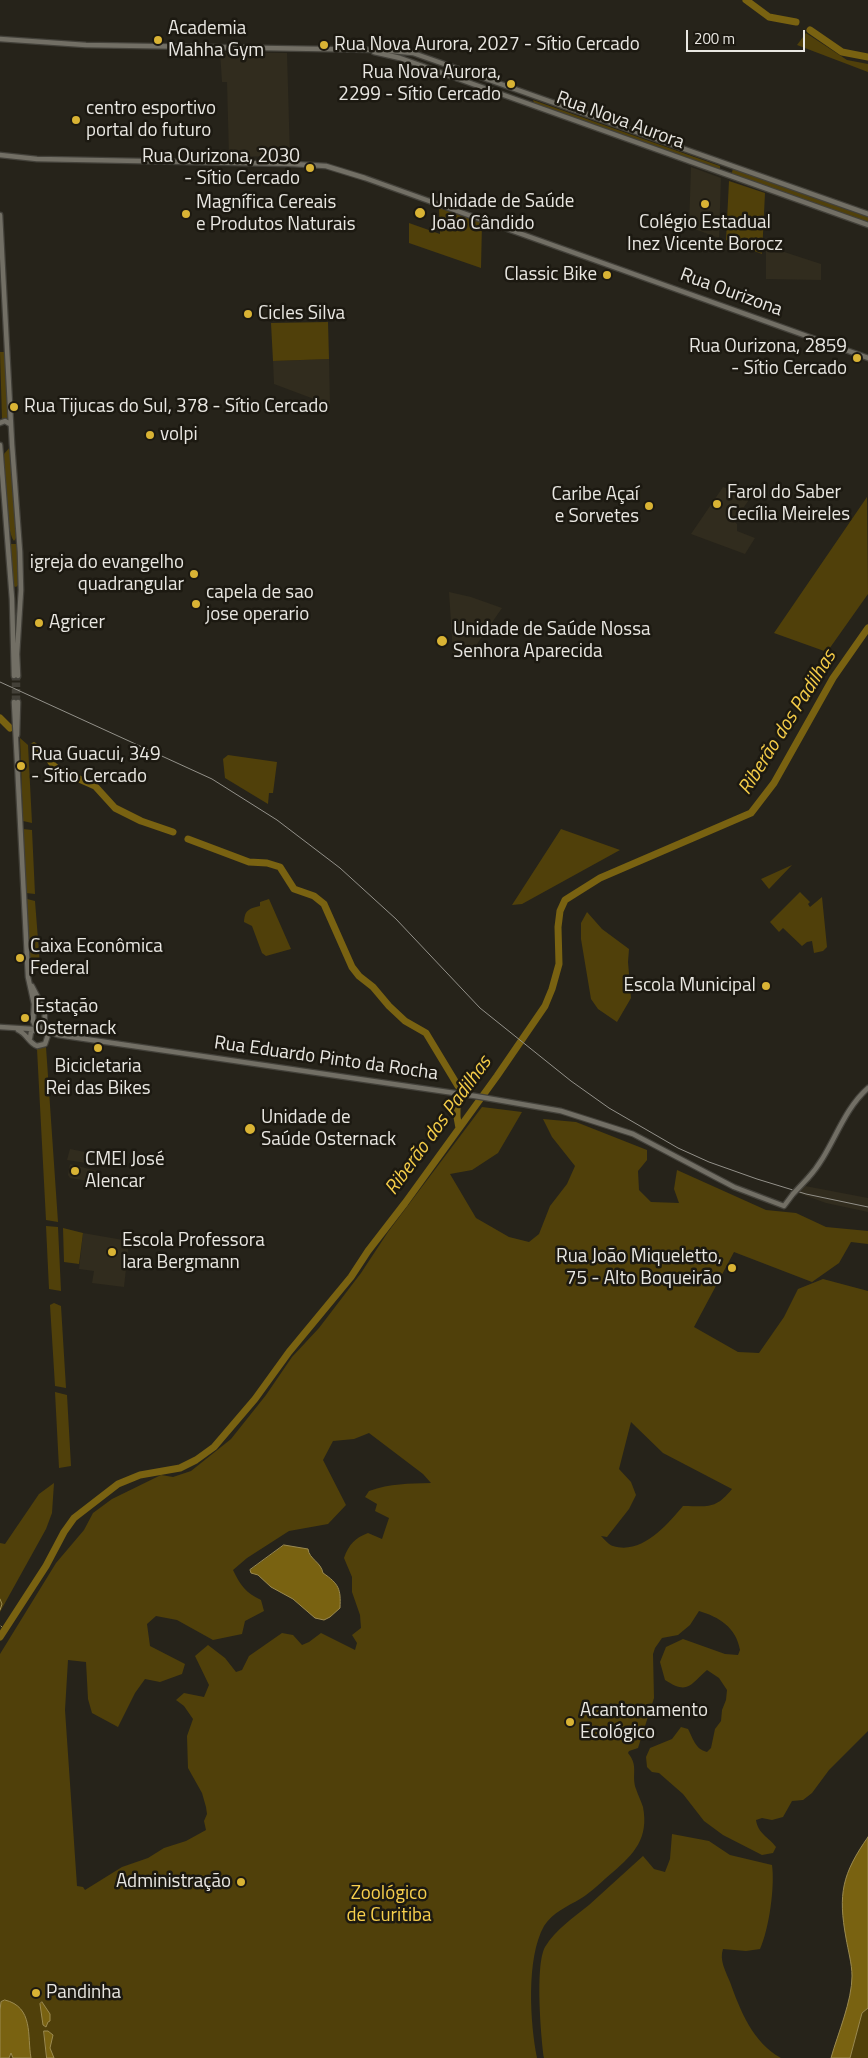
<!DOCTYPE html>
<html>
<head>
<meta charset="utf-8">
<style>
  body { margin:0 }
  #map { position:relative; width:868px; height:2058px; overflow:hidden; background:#26231a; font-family:"Titillium Web",sans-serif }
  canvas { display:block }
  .scale { position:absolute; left:686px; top:30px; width:119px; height:22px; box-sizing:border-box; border:2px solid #e9e7e2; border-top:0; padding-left:6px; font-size:15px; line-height:18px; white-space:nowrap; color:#e9e7e2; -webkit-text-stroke:4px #1c1911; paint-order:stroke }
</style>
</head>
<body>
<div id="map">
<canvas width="868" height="2058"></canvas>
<div class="scale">200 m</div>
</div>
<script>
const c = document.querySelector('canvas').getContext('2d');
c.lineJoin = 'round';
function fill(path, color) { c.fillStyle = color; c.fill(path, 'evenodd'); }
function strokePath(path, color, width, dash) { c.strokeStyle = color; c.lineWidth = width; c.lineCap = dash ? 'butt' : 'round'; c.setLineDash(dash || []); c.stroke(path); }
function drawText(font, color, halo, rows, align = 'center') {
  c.font = font + ' "Titillium Web",sans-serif'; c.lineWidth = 5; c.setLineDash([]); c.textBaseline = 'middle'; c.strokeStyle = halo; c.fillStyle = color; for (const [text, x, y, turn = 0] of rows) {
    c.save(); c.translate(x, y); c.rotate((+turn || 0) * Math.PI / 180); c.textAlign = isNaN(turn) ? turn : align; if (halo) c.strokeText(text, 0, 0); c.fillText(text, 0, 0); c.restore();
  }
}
const built = new Path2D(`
  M220,52L287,53L290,157L229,156L227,82H222Z
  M691,167L721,178L719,238L689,227Z
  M769,247L821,264V280L766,279V249Z
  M329,359L330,405L274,384L273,361Z
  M723,487L751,497L734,521L737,524V531L755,538L745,554L691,534Z
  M449,592L471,597L502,608L468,657L453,654Z
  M70,1149L85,1152V1156L87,1157L86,1163L67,1160Z
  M70,1164L97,1171L94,1182L70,1178L68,1175Z
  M805,1186L868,1198V1212L826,1203L798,1193Z
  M83,1233L129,1241L124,1287L92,1283L94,1271L79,1269Z`);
const green = new Path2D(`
  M806,33L847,60L868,64V72L797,45Z
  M533,100L720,166V169L534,103Z
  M733,169L868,217V223L731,175Z
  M729,181L765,193L762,254L726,240Z
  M439,208L482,223L481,268L409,243V223L440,234Z
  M328,322L329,359L273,361L271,323Z
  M0,352H5L9,419H2Z
  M10,447L16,538L14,541C5,529 5,471 4,454Z
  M867,497L868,594L827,652L774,633Z
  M10,544H17L18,585L16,587L13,586Z
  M20,738L28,745L32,823L23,821Z
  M228,755L277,762L273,793H269L268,804L225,778L223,759Z
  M23,829L32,830L35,894L26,893Z
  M561,829L620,850L522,904L512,905Z
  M792,865L769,889L761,879Z
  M800,892L810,902L808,904L810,907L822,897L827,947L823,951L814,953L812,941L807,942L802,946L783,928L779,932L770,922Z
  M27,899L35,901L40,965L30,963Z
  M269,899L291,949L266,956L262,953L252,926L244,922C245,910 248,909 260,906V902Z
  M587,912L602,929L629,949L628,962L631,998L617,1022L598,1009L591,999L581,939V923Z
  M46,1047L58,1222L46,1220L37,1049Z
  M482,1107L522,1112L498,1153L472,1170L450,1174L476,1218L509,1237L529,1242L539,1234L550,1206L567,1184L575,1166L552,1137L543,1119L576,1122L647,1150V1160L638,1171L639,1190L651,1202L679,1203L674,1189L677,1170L766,1210L796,1213L826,1227L868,1231V1244L851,1242L839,1263L812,1282L734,1252L694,1327L738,1352L759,1353L784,1317L798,1289L823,1279L868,1291V1731L829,1770L812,1793L803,1800L792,1801L783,1817L772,1820L762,1818L756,1820C758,1834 769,1837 776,1847L773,1853L762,1855L723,1835L704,1821L683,1794L659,1773L652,1772L647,1767L646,1757L650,1748L672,1739L681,1727L688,1729C693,1738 695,1749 707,1752L711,1748L715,1729L721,1721L722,1710L726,1700L727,1690L719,1678L707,1670C690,1685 688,1695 665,1680L660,1662L666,1647L683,1639L725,1654L738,1655L740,1650C736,1627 719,1617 699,1611L690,1625L678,1635L662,1638L655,1648L653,1654L654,1698L638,1748L629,1751L628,1753C639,1766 631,1775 636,1789C638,1795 641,1801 643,1807C649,1838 634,1854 613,1872C602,1881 592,1892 580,1899C568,1906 552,1913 544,1926C526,1958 530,2023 537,2058H0V1654L56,1563L84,1530L93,1513L112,1499L161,1475L173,1477L191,1471L231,1439L266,1395L292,1357L319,1328L361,1273L388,1232ZM631,1422L663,1453L732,1489C715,1510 708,1506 683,1506C667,1525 642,1555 613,1546C609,1545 604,1539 601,1536L607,1537L629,1509L636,1495L631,1482L619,1469ZM369,1433L423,1474L431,1483C408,1484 391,1483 369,1491L365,1497L377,1504L375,1511L389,1518L382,1539L368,1533C355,1538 349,1544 344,1558L352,1577V1592L360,1615L361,1628L352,1635L357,1643L355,1650L321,1633L309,1642L302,1645L293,1635L282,1633L249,1656L242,1670L236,1672L225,1658L208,1645L195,1656L209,1685L204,1697L184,1693L176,1700L184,1706L193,1719L187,1736L188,1768L202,1793L206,1807L207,1814L204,1821L206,1830L186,1841L164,1848L148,1858L122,1867L85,1890L83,1887L77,1886L65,1710L68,1660L86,1662L88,1699L92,1713L118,1727L135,1693L145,1679L160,1682L182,1674L185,1664L150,1646L147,1624L156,1616L177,1620L213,1640L242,1634L245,1621L264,1611L261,1600C246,1593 240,1585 233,1570L247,1558L289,1531L328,1524L346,1505L323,1460L333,1441L354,1439Z
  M46,1226L58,1227L61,1291L49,1289Z
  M63,1228L83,1233L79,1264L64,1262Z
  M54,1303L61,1306L66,1388L55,1386L50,1305Z
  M55,1392L67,1395L71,1466L59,1468Z
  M54,1483L52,1513L46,1529L0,1612V1543L5,1544L39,1494Z
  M672,1834L709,1841L730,1855L772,1865C775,1887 769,1929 760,1949L746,1951L723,1949C719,1960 726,1972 730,1982C740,2010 753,2043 781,2058H544C541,2036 535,1965 545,1947C556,1929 573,1918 589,1905C607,1889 625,1872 643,1856L654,1869L665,1872L670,1859Z
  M868,2008V2058H850L862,2013Z`);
const water = new Path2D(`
  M284,1545L308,1549C309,1559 321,1562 323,1573C339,1584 341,1589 340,1608L330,1617L324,1620L315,1618L293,1599L271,1587L258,1575L251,1573L250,1570Z
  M868,1837V2008L862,2013L850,2058H831C838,2033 852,2001 852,1976C852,1964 848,1950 846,1938C838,1894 842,1874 868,1837Z
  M5,2000C34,2007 27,2036 31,2058H13L11,2053L9,2058H0V2010L1,2002Z
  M42,2002L50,2014V2021L48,2022L46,2027L43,2025L40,2004Z
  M44,2031H48L53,2035L50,2048L54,2058H47Z`);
const stream = new Path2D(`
  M0,1599L2,1604L0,1610
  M1,1626L5,1630`);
const river = new Path2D(`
  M746,0L769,17L796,22
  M810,30L842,52L868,57
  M0,718L10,728
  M34,746L45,754L54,766L59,770L95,786L115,808L141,821L173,832
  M188,839L249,862L267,863L280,867L294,889L314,896L324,904L352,967L359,976L373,987L389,1006L405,1021L426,1033L458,1086
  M457,1101V1117L459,1128
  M0,1637L46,1566L64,1532L74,1518L118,1484L140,1475L180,1468L196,1460L214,1447L255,1399L289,1352L351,1277L368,1251L405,1203L497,1076L545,1006L552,989L559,964L558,927L560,911L565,900L600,878L751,813L774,783L833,678L868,628`);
const secondaryTunnel = new Path2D(`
  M14,676V702
  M18,676V702`);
const secondary = new Path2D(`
  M0,39L86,45L381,50L413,53L868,214
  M374,52L400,58L868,225
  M0,155L37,159L293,164L326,166L365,178L868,358
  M0,215L12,444L20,552L21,590L17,654L18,676
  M0,423L5,421L10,424
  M0,445L12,599L14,676
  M14,702L28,977L34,1004L33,1021L36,1028
  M17,735L18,702
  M32,986L45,1011L44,1029
  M0,1027L33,1029
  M18,1030C27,1034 29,1043 37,1046L45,1044L48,1035L44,1029L39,1027L31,1032L30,1038
  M46,1031L58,1035L475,1096L561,1111L633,1134L734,1187L784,1206L793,1194
  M808,1178C833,1151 840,1113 868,1088`);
const rail = new Path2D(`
  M0,682L212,779L277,820L340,868L396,919L480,1008L571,1081L609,1108L678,1148L709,1162L757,1179L806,1194L868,1207`);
const secondaryBridge = new Path2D(`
  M793,1194L808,1178`);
const markers = [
  [158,40,5,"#d9b334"],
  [324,45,5,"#d9b334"],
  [511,84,5,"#d9b334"],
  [76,120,5,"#d9b334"],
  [310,168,5,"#d9b334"],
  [705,204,5,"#d9b334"],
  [420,213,6,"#d9b334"],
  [186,214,5,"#d9b334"],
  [607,275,5,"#d9b334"],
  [248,314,5,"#d9b334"],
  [857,358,5,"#d9b334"],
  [14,407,5,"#d9b334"],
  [150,435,5,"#d9b334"],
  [717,504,5,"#d9b334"],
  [649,506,5,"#d9b334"],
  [194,574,5,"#d9b334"],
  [196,604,5,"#d9b334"],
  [39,623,5,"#d9b334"],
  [442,641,6,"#d9b334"],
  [21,766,5,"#d9b334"],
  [20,958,5,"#d9b334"],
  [766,986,5,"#d9b334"],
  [25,1018,5,"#d9b334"],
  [98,1048,5,"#d9b334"],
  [250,1129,6,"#d9b334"],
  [75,1171,5,"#d9b334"],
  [112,1252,5,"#d9b334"],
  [732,1268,5,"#d9b334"],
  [570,1722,5,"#d9b334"],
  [241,1882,5,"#d9b334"],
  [36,1993,5,"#d9b334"]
];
const poiNames = [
  ["Academia",168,29],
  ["Mahha Gym",168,51],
  ["Rua Nova Aurora, 2027 - Sítio Cercado",334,45],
  ["Rua Nova Aurora,",501,73,"right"],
  ["2299 - Sítio Cercado",501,95,"right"],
  ["centro esportivo",86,109],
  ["portal do futuro",86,131],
  ["Rua Ourizona, 2030",300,157,"right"],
  ["- Sítio Cercado",300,179,"right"],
  ["Unidade de Saúde",431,202],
  ["João Cândido",431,224],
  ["Magnífica Cereais",196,203],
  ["e Produtos Naturais",196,225],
  ["Colégio Estadual",705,223,"center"],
  ["Inez Vicente Borocz",705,245,"center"],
  ["Classic Bike",597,275,"right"],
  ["Cicles Silva",258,314],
  ["Rua Ourizona, 2859",847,347,"right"],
  ["- Sítio Cercado",847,369,"right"],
  ["Rua Tijucas do Sul, 378 - Sítio Cercado",24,407],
  ["volpi",160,435],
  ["Farol do Saber",727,493],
  ["Cecília Meireles",727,515],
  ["Caribe Açaí",639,495,"right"],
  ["e Sorvetes",639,517,"right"],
  ["igreja do evangelho",184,563,"right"],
  ["quadrangular",184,585,"right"],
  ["capela de sao",206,593],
  ["jose operario",206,615],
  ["Agricer",49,623],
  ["Unidade de Saúde Nossa",453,630],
  ["Senhora Aparecida",453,652],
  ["Rua Guacui, 349",31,755],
  ["- Sítio Cercado",31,777],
  ["Caixa Econômica",30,947],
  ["Federal",30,969],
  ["Escola Municipal",756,986,"right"],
  ["Estação",35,1007],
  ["Osternack",35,1029],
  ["Bicicletaria",98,1067,"center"],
  ["Rei das Bikes",98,1089,"center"],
  ["Unidade de",261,1118],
  ["Saúde Osternack",261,1140],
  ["CMEI José",85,1160],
  ["Alencar",85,1182],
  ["Escola Professora",122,1241],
  ["Iara Bergmann",122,1263],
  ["Rua João Miqueletto,",722,1257,"right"],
  ["75 - Alto Boqueirão",722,1279,"right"],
  ["Acantonamento",580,1711],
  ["Ecológico",580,1733],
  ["Administração",231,1882,"right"],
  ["Pandinha",46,1993]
];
const streetNames = [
  ["Rua Nova Aurora",620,121,20],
  ["Rua Ourizona",731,293,20],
  ["Rua Eduardo Pinto da Rocha",326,1059,8]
];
const parkNames = [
  ["Zoológico",389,1894],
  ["de Curitiba",389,1916]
];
const waterNames = [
  ["Riberão dos Padilhas",788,723,-58],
  ["Riberão dos Padilhas",439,1126,-54]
];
fill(built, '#312c1e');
fill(green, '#50400a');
fill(water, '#796211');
strokePath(water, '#9b8a50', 1);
strokePath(stream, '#9b8a50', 1);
strokePath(river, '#796211', 7);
strokePath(secondaryTunnel, '#434038', 4.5, [4.5, 2]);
strokePath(secondary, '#43413a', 7);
strokePath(secondary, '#726f65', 4.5);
strokePath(rail, '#93918a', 1);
strokePath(secondaryBridge, '#43413a', 7, []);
strokePath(secondaryBridge, '#726f65', 4.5);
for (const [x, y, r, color] of markers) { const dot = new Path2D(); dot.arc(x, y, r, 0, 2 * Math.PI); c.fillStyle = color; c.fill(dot); strokePath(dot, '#1c1911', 2); }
drawText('19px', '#e9e7e2', '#1c1911', poiNames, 'left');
drawText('19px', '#e9e7e2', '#1c1911', streetNames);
drawText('19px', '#f8d04d', '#1c1911', parkNames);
drawText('italic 20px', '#f4cc48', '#1c1911', waterNames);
</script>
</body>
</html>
